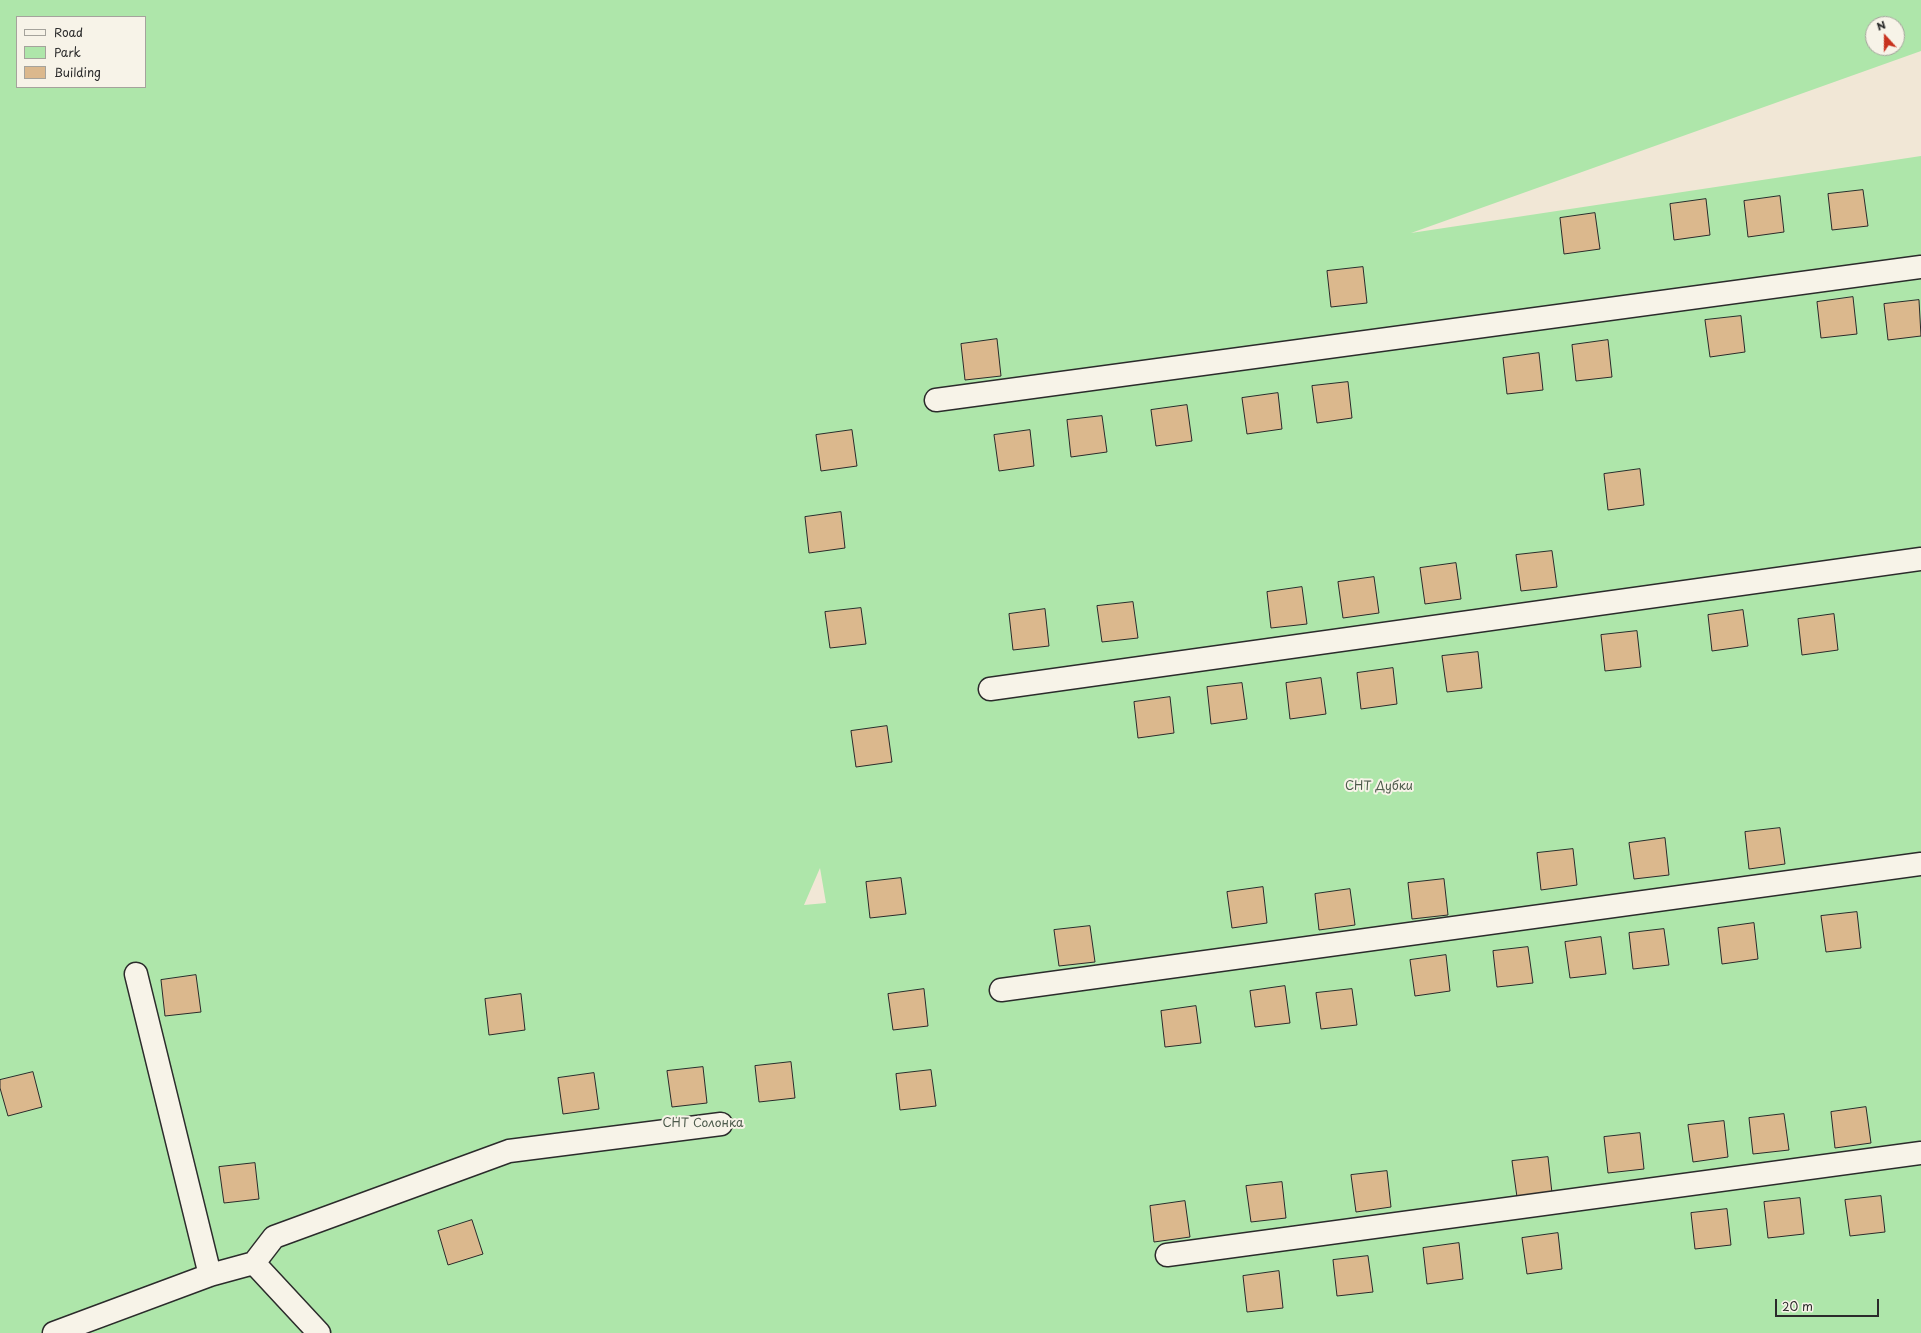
<!DOCTYPE html>
<html>
<head>
<meta charset="utf-8">
<style>
  body { margin:0 }
  #map { position:relative; width:1921px; height:1333px; overflow:hidden; background:#f1e7d6; font-family:"Playpen Sans",sans-serif }
  canvas { display:block }
  .legend { position:absolute; left:16px; top:16px; width:130px; height:72px; box-sizing:border-box; background:#f7f3e8; border:1px solid #a5a39c; margin:0; padding:5px 7px; list-style:none; font-size:12px; color:#2b2b2b }
  .legend li { display:flex; align-items:center; gap:8px; height:20px }
  .legend b { width:20px; border:1px solid #a5a39c }
  .north { position:absolute; left:1865px; top:16px; width:40px; height:40px; box-sizing:border-box; background:#f7f3e8; border:1px solid #a5a39c; border-radius:50%; rotate:339deg; font-size:11px; font-weight:700; line-height:16px; text-align:center; color:#2b2b2b }
  .north::after { content:''; display:block; margin:auto; width:14px; height:18px; background:#c8321e; clip-path:polygon(50% 0,100% 100%,50% 72%,0 100%) }
  .scale { position:absolute; left:1775px; top:1299px; width:104px; height:18px; box-sizing:border-box; border:2px solid #2b2b2b; border-top:0; padding-left:5px; font-size:12px; line-height:14px; white-space:nowrap; color:#2b2b2b; -webkit-text-stroke:3px #f7f3e8; paint-order:stroke }
</style>
</head>
<body>
<div id="map">
<canvas width="1921" height="1333"></canvas>
<ul class="legend">
<li><b style="height:5px;background:#f7f3e8"></b>Road</li>
<li><b style="height:11px;background:#aee6aa"></b>Park</li>
<li><b style="height:11px;background:#dbb88d"></b>Building</li>
</ul>
<div class="north">N</div>
<div class="scale">20 m</div>
</div>
<script>
const c = document.querySelector('canvas').getContext('2d');
c.lineJoin = 'round';
function fill(path, color) { c.fillStyle = color; c.fill(path, 'evenodd'); }
function strokePath(path, color, width, dash) { c.strokeStyle = color; c.lineWidth = width; c.lineCap = dash ? 'butt' : 'round'; c.setLineDash(dash || []); c.stroke(path); }
function drawText(font, color, halo, rows, align = 'center') {
  c.font = font + ' "Playpen Sans",sans-serif'; c.lineWidth = 4; c.setLineDash([]); c.textBaseline = 'middle'; c.strokeStyle = halo; c.fillStyle = color; for (const [text, x, y, turn = 0] of rows) {
    c.save(); c.translate(x, y); c.rotate((+turn || 0) * Math.PI / 180); c.textAlign = isNaN(turn) ? turn : align; if (halo) c.strokeText(text, 0, 0); c.fillText(text, 0, 0); c.restore();
  }
}
const green = new Path2D(`
  M0,0H1921V51L1411,233L1921,156V1333H0ZM17,17H145V87H17ZM1873,24H1897V48H1873ZM820,868L826,903L804,905Z`);
const building = new Path2D(`
  M1863,190L1868,226L1832,230L1828,194Z
  M1780,196L1784,232L1748,237L1744,201Z
  M1706,199L1710,235L1674,240L1670,204Z
  M1595,213L1600,249L1564,254L1560,218Z
  M1363,267L1367,303L1331,307L1327,271Z
  M1853,297L1857,334L1821,338L1817,302Z
  M1919,300L1921,336L1888,340L1884,304Z
  M1741,316L1745,352L1710,357L1705,320Z
  M997,339L1001,376L965,380L961,344Z
  M1608,340L1612,377L1576,381L1572,345Z
  M1539,353L1543,390L1507,394L1503,358Z
  M1348,382L1352,418L1317,423L1312,386Z
  M1278,393L1282,429L1247,434L1242,398Z
  M1187,405L1192,441L1156,446L1151,410Z
  M1102,416L1107,452L1071,457L1067,420Z
  M852,430L857,466L821,471L816,435Z
  M1030,430L1034,466L999,471L994,435Z
  M1640,469L1644,505L1608,510L1604,474Z
  M841,512L845,548L809,553L805,517Z
  M1552,551L1557,587L1521,591L1516,555Z
  M1456,563L1461,599L1425,604L1420,568Z
  M1374,577L1379,613L1343,618L1338,582Z
  M1302,587L1307,624L1271,628L1267,592Z
  M1133,602L1138,638L1102,642L1097,606Z
  M861,608L866,644L830,648L825,612Z
  M1045,609L1049,646L1013,650L1009,614Z
  M1743,610L1748,646L1712,651L1708,615Z
  M1834,614L1838,650L1802,655L1798,619Z
  M1637,631L1641,667L1605,671L1601,635Z
  M1478,652L1482,688L1447,692L1442,656Z
  M1393,668L1397,704L1361,709L1357,673Z
  M1321,678L1326,714L1290,719L1286,683Z
  M1242,683L1247,719L1211,724L1207,687Z
  M1170,697L1174,733L1138,738L1134,702Z
  M887,726L892,762L856,767L851,731Z
  M1780,828L1785,864L1749,869L1745,832Z
  M1665,838L1669,875L1634,879L1629,843Z
  M1573,849L1577,885L1541,890L1537,853Z
  M901,878L906,914L870,918L866,882Z
  M1444,879L1448,915L1412,919L1408,883Z
  M1263,887L1267,923L1232,928L1227,892Z
  M1350,889L1355,925L1319,930L1315,894Z
  M1857,912L1861,948L1826,952L1821,916Z
  M1754,923L1758,959L1722,964L1718,928Z
  M1090,926L1095,962L1059,966L1054,930Z
  M1664,929L1669,965L1633,969L1629,933Z
  M1601,937L1606,974L1570,978L1565,942Z
  M1528,947L1533,983L1497,987L1493,951Z
  M1446,955L1450,991L1415,996L1410,960Z
  M196,975L201,1012L165,1016L161,980Z
  M1285,986L1290,1023L1255,1027L1250,991Z
  M924,989L928,1026L893,1030L888,994Z
  M1352,989L1357,1025L1321,1029L1316,993Z
  M521,994L525,1030L489,1035L485,999Z
  M1196,1006L1201,1043L1165,1047L1161,1011Z
  M791,1062L795,1098L759,1102L755,1066Z
  M703,1067L707,1103L672,1107L667,1071Z
  M931,1070L936,1106L900,1110L896,1074Z
  M33,1072L42,1107L8,1116L0,1088V1080Z
  M594,1073L599,1109L563,1114L558,1078Z
  M1866,1107L1871,1143L1835,1148L1831,1112Z
  M1784,1114L1789,1150L1753,1154L1749,1118Z
  M1724,1121L1728,1157L1693,1162L1688,1125Z
  M1640,1133L1644,1169L1608,1173L1604,1137Z
  M1548,1157L1552,1193L1517,1197L1512,1161Z
  M255,1163L259,1199L224,1203L219,1167Z
  M1387,1171L1391,1207L1356,1212L1351,1175Z
  M1282,1182L1286,1218L1251,1222L1246,1186Z
  M1881,1196L1885,1232L1850,1236L1845,1200Z
  M1800,1198L1804,1234L1768,1238L1764,1202Z
  M1185,1201L1190,1237L1154,1242L1150,1206Z
  M1727,1209L1731,1245L1695,1249L1691,1213Z
  M472,1220L483,1254L448,1265L438,1231Z
  M1558,1233L1562,1269L1527,1274L1522,1238Z
  M1459,1243L1463,1279L1427,1284L1423,1248Z
  M1368,1256L1373,1292L1337,1296L1333,1260Z
  M1279,1271L1283,1308L1247,1312L1243,1276Z`);
const street = new Path2D(`
  M936,400L1921,267
  M990,689L1921,559
  M136,974L210,1275
  M1001,990L1921,864
  M1167,1255L1921,1153
  M254,1263L319,1333
  M54,1333L210,1275L254,1263L274,1237L509,1151L721,1124`);
const parkNames = [
  ["СНТ Дубки",1379,787],
  ["СНТ Солонка",703,1124]
];
fill(green, '#aee6aa');
fill(building, '#dbb88d');
strokePath(building, '#2b2b2b', 1);
strokePath(street, '#2b2b2b', 25);
strokePath(street, '#f7f3e8', 22);
drawText('12px', '#4c5a4b', '#f7f3e8', parkNames);
</script>
</body>
</html>
